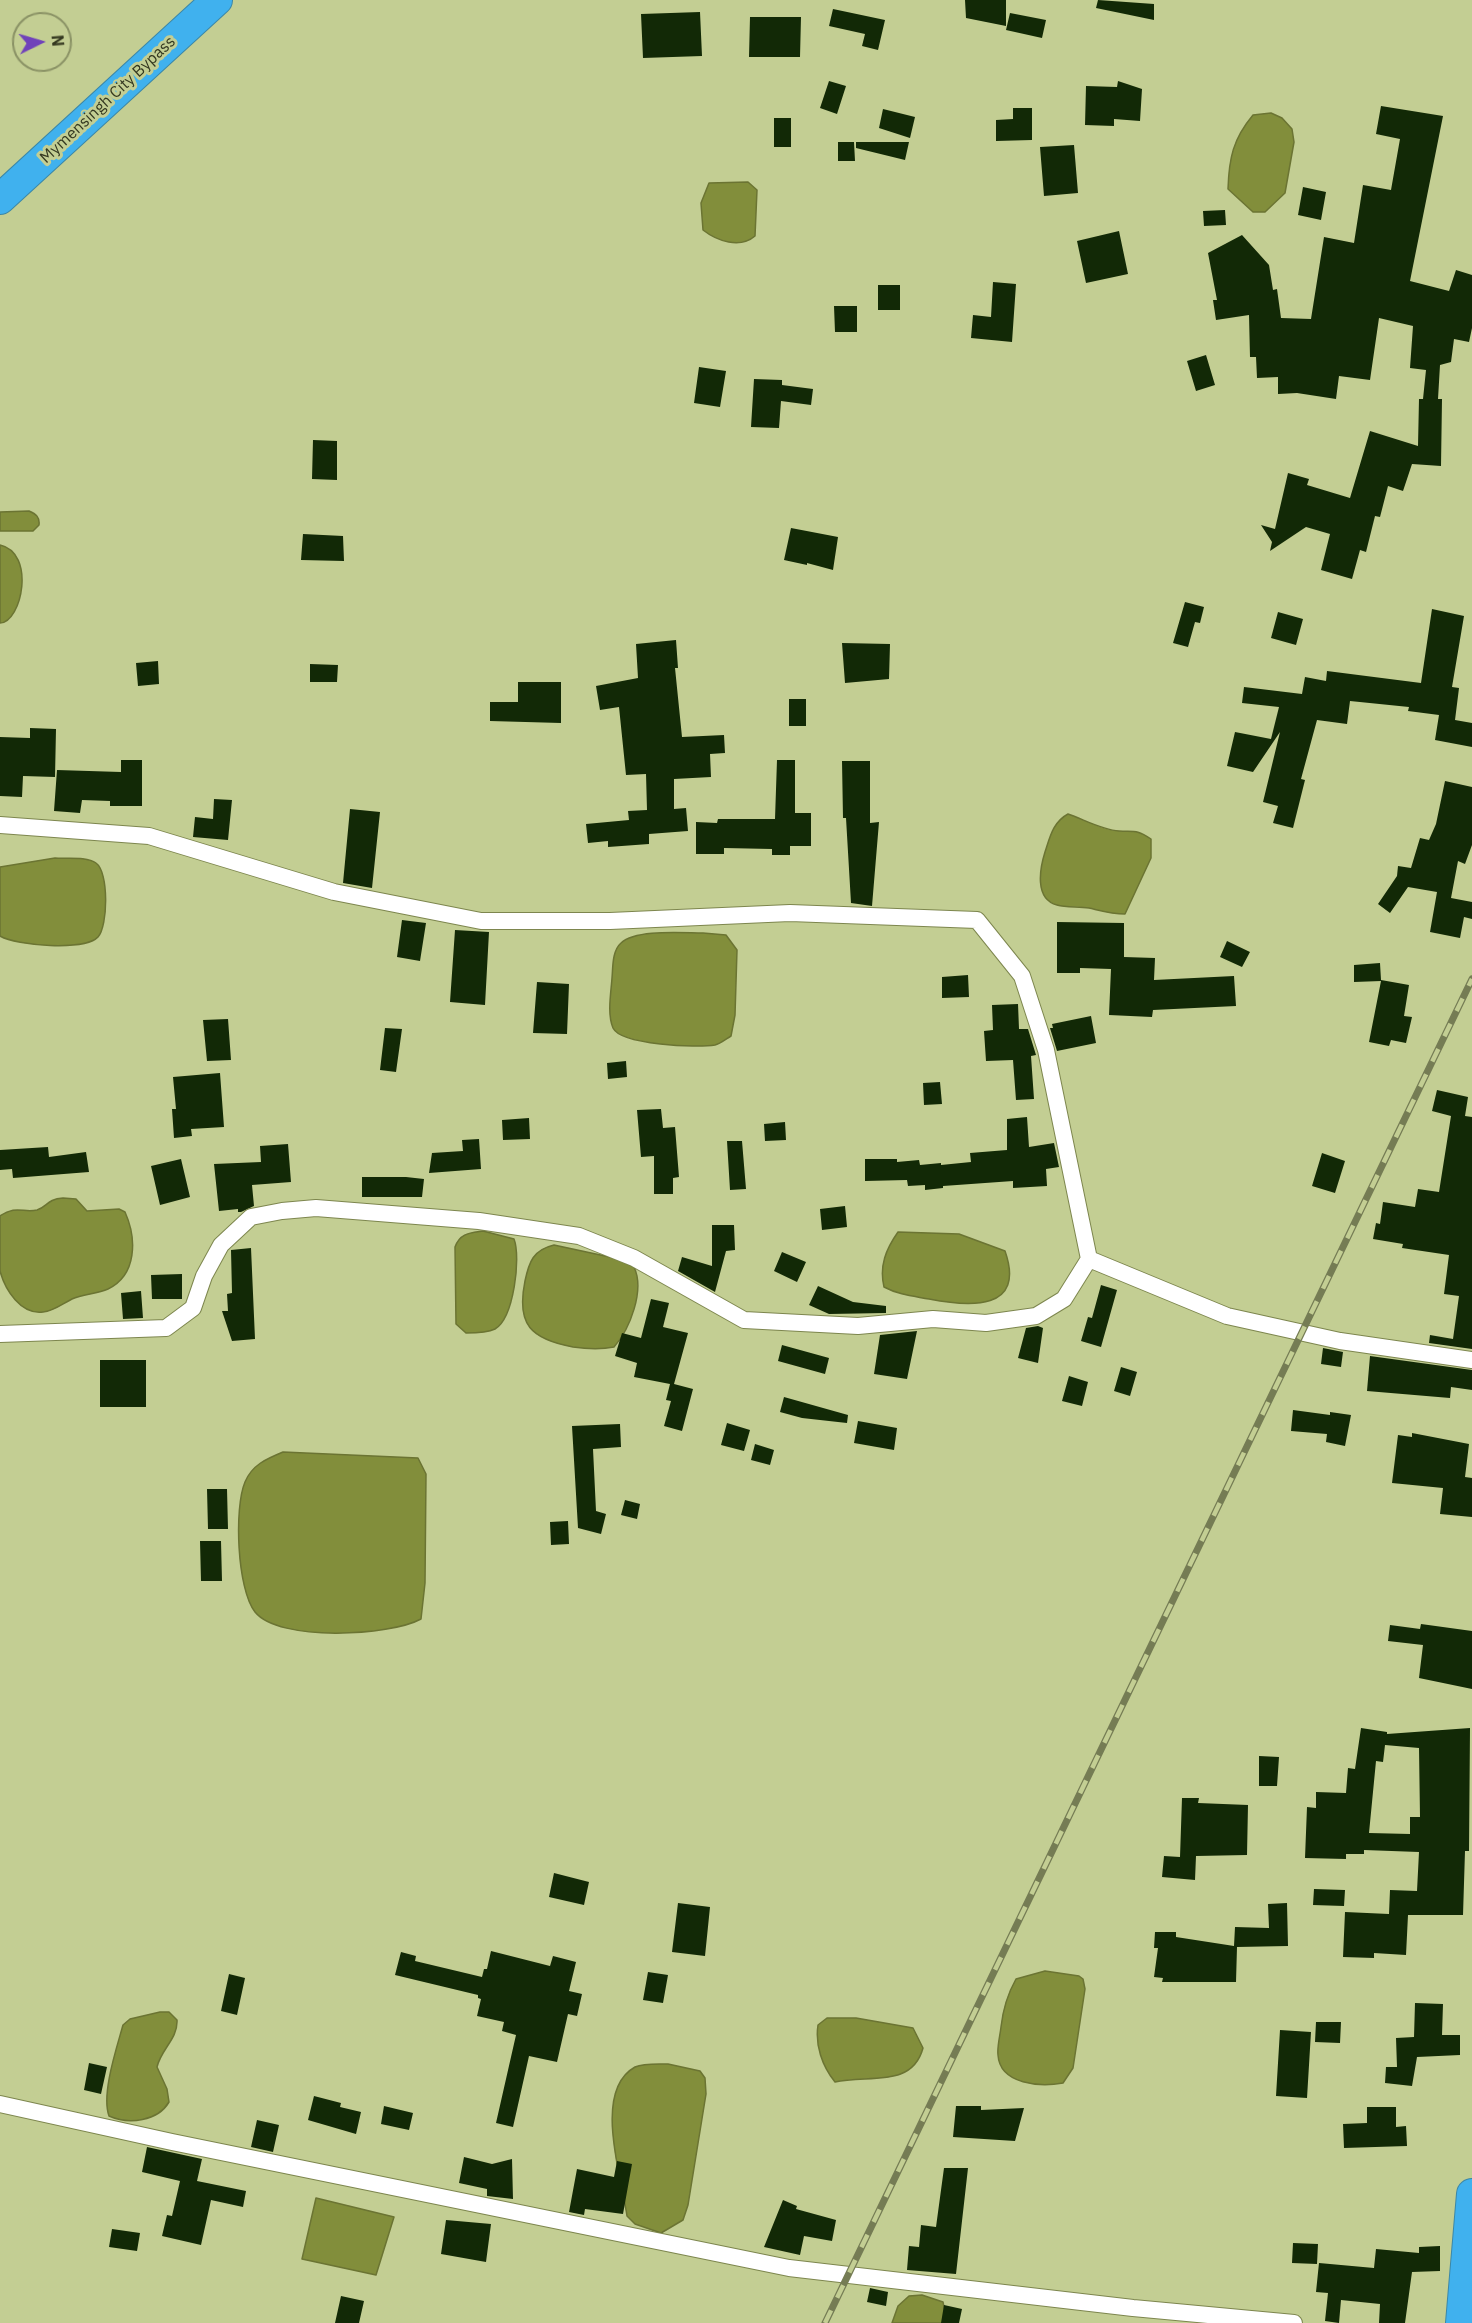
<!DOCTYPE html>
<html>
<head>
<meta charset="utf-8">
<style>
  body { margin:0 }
  #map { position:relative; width:1472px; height:2323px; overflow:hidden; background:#c3ce93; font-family:"IBM Plex Sans",sans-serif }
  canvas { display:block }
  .north { position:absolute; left:12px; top:12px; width:60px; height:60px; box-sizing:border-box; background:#c3ce93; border:2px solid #8a9265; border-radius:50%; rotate:85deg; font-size:16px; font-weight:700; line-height:24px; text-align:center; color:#343820 }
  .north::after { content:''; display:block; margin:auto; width:21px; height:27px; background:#7042ba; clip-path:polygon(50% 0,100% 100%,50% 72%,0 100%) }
</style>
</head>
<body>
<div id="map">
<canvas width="1472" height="2323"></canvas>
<div class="north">N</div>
</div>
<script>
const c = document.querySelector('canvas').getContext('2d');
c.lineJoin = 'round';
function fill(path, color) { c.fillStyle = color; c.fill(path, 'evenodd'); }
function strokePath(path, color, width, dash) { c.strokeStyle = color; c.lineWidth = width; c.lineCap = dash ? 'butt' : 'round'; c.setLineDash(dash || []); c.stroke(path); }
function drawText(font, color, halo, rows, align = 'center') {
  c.font = font + ' "IBM Plex Sans",sans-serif'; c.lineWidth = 6; c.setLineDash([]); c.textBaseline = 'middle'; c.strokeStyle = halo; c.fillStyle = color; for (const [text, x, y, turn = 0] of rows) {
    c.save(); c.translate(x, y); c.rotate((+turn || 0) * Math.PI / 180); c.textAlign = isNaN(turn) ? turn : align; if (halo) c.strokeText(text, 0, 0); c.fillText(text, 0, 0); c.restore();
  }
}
const water = new Path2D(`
  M1271,113L1282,118L1292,129L1294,142L1285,193L1265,212H1253L1228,189C1229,158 1233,139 1253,115Z
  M748,182L757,190L755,236C740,249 717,241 703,230L701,203L709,183Z
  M29,511C36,514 40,517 39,525L33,531H0V512Z
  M0,545C36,553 22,622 0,623Z
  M1068,814C1083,819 1102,830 1119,831C1134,832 1136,829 1151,839V858L1125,914C1112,914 1102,911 1089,908C1079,906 1067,908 1057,905C1034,899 1040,868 1045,852C1050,837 1053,822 1068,814Z
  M55,858C66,859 87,856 96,863C109,872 108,926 98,937C85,951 16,946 0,936V867Z
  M703,933L726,935L737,950L735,1015L731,1036C726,1039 720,1044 715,1045C697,1048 621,1045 613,1028C607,1014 611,993 612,978C613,967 612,951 621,943C636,929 682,933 703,933Z
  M63,1198L76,1199L87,1211L119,1209L125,1212C137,1239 137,1275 108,1289C97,1294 83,1294 72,1299C62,1304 54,1311 43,1312C21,1315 5,1290 0,1271C0,1255 0,1232 0,1216C16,1205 23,1213 37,1210C47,1207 47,1199 63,1198Z
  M483,1231L514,1239C521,1257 514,1318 495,1329C487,1333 475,1333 466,1333L456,1324L455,1247C460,1233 470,1233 483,1231Z
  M898,1232L959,1234L1005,1251C1026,1311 970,1307 929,1299C913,1296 899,1295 884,1287C879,1266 886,1249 898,1232Z
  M554,1245L619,1259L634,1267C645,1290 630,1329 614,1347C599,1350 587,1349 573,1347C531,1339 516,1325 525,1281C529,1262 533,1250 554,1245Z
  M283,1452L418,1458L426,1474L425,1583L421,1619C390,1636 279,1642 255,1612C237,1589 234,1508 245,1482C252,1465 266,1459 283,1452Z
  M1045,1971L1079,1976L1083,1979L1085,1989L1073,2068L1063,2083C1041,2087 1000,2085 998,2055C997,2047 1000,2036 1001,2027C1003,2009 1007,1995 1016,1979Z
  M160,2012H169L177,2020C178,2039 161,2049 157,2067L167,2089L169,2102C158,2121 129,2125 109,2116C101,2094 117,2047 123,2025L130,2019Z
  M827,2018H856L913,2028L923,2048C912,2089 867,2074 835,2082C822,2066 815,2045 818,2025Z
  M668,2064L700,2071L705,2078L706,2094L688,2205L683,2220L661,2233L635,2224L627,2216C622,2178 592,2091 635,2067C644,2063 658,2064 668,2064Z
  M316,2198L394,2217L376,2275L302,2259Z
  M922,2295L943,2302L947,2323H892L898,2306L909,2296Z`);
const building = new Path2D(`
  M965,0H1006V26L966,18Z
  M1098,0L1154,4V20L1096,8Z
  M833,9L885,20L878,50L862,46L865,34L829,26Z
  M700,12L702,56L643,58L641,14Z
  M1010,13L1046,20L1042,38L1006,30Z
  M750,17H801L800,57H749Z
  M829,81L846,86L837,114L820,108Z
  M1118,81L1142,89L1140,121L1114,119V126L1085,125L1086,86L1117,87Z
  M1381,106L1443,116L1410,281L1449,291L1456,270L1472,275V328L1469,342L1454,339L1451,362L1440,365L1438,399H1442L1441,466L1412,464L1403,491L1388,486L1380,517L1375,516L1366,552L1360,550L1352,579L1321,570L1330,534L1306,527L1270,551L1272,542L1261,525L1275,529L1288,473L1309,479L1307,485L1350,498L1370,431L1418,446L1419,399H1423L1426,370L1410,368L1413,326L1379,318L1370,380L1339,376L1336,399L1297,393L1278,394V377L1257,378L1256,357H1250L1249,315L1216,320L1213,300H1217L1208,253L1242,235L1269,265L1273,290L1277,289L1281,318L1311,319L1324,237L1354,243L1363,185L1391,190L1400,139L1376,134Z
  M1013,108H1032V140L996,141V120L1013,119Z
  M883,109L915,117L910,138L879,128Z
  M774,118H791V147H774Z
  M838,142H854L855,161H838Z
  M856,142H909L905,160L856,148Z
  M1074,145L1078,193L1044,196L1040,147Z
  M1303,187L1326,192L1321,220L1298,215Z
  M1225,210L1226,225L1204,226L1203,211Z
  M1119,231L1128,274L1086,283L1077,241Z
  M993,282L1016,284L1012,342L971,338L973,315L991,317Z
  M878,285H900V310H878Z
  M834,306H857V332H835Z
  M1206,355L1215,385L1196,391L1187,361Z
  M699,367L726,371L720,407L694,403Z
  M754,379L782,380V385L813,389L811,405L781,401L779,428L751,427Z
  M313,440L337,441V480L312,479Z
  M791,528L838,537L833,570L807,563V565L784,560Z
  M303,534L343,536L344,561L301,560Z
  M1185,602L1204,607L1200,623L1195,622L1188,647L1173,643Z
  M1432,609L1464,616L1452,687L1459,688L1455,720L1472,723V747L1435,740L1439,715L1408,711L1409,707L1350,701L1347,724L1317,720L1301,779L1305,780L1293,828L1273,823L1278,806L1263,802L1280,732L1253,772L1227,766L1235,732L1271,739L1279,707L1242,703L1244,687L1302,694L1305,677L1326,681L1327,671L1421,683Z
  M1278,612L1303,619L1296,645L1271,638Z
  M676,640L678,668H675L682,737L724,735L725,753L710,754L711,777L674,779V809L686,808L688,831L649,834V844L608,847V841L588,843L586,824L629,820L628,811L647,810L646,774L626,775L619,707L600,710L596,686L638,678L636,644Z
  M842,643L890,644L889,679L845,683Z
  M158,661L159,684L138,686L136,663Z
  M310,664L338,665L337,682H310Z
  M518,682H561V723L490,721V702H518Z
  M789,699H806V726H789Z
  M30,728L56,729L55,777L23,776L22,797L0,796V737L30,738Z
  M121,760H142V806H110V801L82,800L80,813L54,811L57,770L121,772Z
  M777,760H795V813H811V846H790V855H772V849L724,848V854H696V822L717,823L718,819H775Z
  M842,761H870V823L879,822L872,906L851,903L846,818H843Z
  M1445,781L1472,787V845L1465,864L1458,861L1451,898L1472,902V919L1464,917L1460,938L1430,932L1437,892L1408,887L1390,913L1378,904L1397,876L1398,866L1411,868L1420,838L1429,840L1436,824Z
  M214,799L232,800L228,840L193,837L195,817L213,819Z
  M350,809L380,812L372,888L343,883Z
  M402,920L426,923L420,961L397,957Z
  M1057,922L1124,923V957L1155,958L1154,980L1234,976L1236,1006L1153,1010L1152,1017L1109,1015L1111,969L1080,968V973H1057Z
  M455,930L489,932L485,1005L450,1002Z
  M1227,941L1250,952L1242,967L1220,957Z
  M1380,963L1381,980L1409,985L1404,1016L1412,1017L1406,1043L1391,1040L1389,1046L1369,1042L1381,981L1354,982V965Z
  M968,975L969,997L942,998V977Z
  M537,982L569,984L567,1034L533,1033Z
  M1018,1004L1019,1029H1028L1036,1055L1031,1056L1034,1099L1016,1100L1013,1060L986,1061L984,1031L993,1030L992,1005Z
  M1091,1016L1096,1043L1057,1051L1050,1028H1053L1052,1024Z
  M228,1019L231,1060L207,1061L203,1020Z
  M385,1028L402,1029L396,1072L380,1070Z
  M626,1061L627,1077L608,1079L607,1063Z
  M220,1073L224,1127L191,1129L192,1136L174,1138L172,1109H176L173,1077Z
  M940,1082L942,1104L924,1105L923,1083Z
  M1437,1090L1468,1097L1465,1116L1472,1117V1349L1429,1343L1430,1335L1453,1339L1459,1296L1444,1294L1449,1255L1402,1248L1403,1244L1373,1239L1376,1223L1380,1224L1383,1202L1415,1207L1418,1189L1439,1192L1451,1116L1432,1111Z
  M661,1109L663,1128L675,1127L679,1177L673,1178V1194H654V1156L641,1157L637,1110Z
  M1027,1117L1029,1147L1054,1143L1059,1167L1046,1169L1047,1186L1013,1188V1181L943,1186V1188L925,1190V1185L908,1186L907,1180L865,1181V1159H897V1162L919,1160L920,1165L941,1163V1165L971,1162L970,1153L1007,1150V1119Z
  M529,1118L530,1139L503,1140L502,1120Z
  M785,1122L786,1140L765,1141L764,1124Z
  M479,1139L481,1169L429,1173L432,1153L463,1151L462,1140Z
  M727,1141H742L746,1189L730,1190Z
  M288,1144L291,1182L252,1185L254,1206L241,1212H238V1209L219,1211L214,1164L261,1162L260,1146Z
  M48,1147L49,1157L86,1152L89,1172L13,1178L12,1169L0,1170V1150Z
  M1322,1153L1345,1161L1335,1193L1312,1186Z
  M181,1159L190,1197L160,1205L151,1166Z
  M406,1177L424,1179L422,1197H362V1177Z
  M845,1206L847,1227L822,1230L820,1209Z
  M712,1225H734L735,1250L726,1251L715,1292L678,1271L682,1257L712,1266Z
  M251,1248L255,1339L232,1341L222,1311H228L227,1294L232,1293L231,1250Z
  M782,1252L806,1262L797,1282L774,1271Z
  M182,1274V1299H152L151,1275Z
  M1101,1285L1117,1290L1101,1347L1081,1341L1088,1317L1092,1318Z
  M818,1286L853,1302L886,1306V1313L829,1314L809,1305Z
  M141,1291L143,1318L123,1319L121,1293Z
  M651,1299L669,1303L663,1327L688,1333L674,1384L693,1389L682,1431L664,1426L671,1401L666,1400L670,1384L634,1377L637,1363L615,1356L622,1333L641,1338Z
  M1038,1326L1043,1328L1038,1363L1018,1358L1026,1328Z
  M917,1331L907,1379L874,1374L880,1335Z
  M782,1345L829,1358L825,1374L778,1361Z
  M1323,1348L1343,1352L1341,1367L1321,1364Z
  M1370,1356L1472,1370V1390L1451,1387L1450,1398L1367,1391Z
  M100,1360H146V1407H100Z
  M1121,1367L1137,1372L1130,1396L1114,1391Z
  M1069,1376L1088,1382L1082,1406L1062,1401Z
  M784,1397L848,1415L847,1423L802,1418L780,1412Z
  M1293,1410L1330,1415V1412L1351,1415L1345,1446L1326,1442L1327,1434L1291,1431Z
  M858,1421L897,1428L894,1450L854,1443Z
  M727,1423L750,1430L744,1451L721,1445Z
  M620,1424L621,1447L593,1449L596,1511L606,1514L601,1534L578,1528L572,1426Z
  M1412,1433L1469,1444L1465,1477L1472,1478V1517L1440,1514L1443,1488L1392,1483L1398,1435L1412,1437Z
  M755,1444L774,1450L770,1465L751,1460Z
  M207,1489H227L228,1529H208Z
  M625,1500L640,1504L637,1519L621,1515Z
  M568,1521L569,1544L551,1545L550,1522Z
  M200,1541H221L222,1581H201Z
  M1421,1624L1472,1631V1689L1419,1678L1423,1645L1388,1641L1390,1625L1420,1629Z
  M1361,1728L1387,1732V1734L1470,1728L1469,1851H1465L1463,1915H1408L1406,1955L1374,1953V1958L1343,1957L1345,1912L1389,1914L1390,1890L1417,1891L1419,1852L1364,1850V1854H1346V1859L1305,1858L1307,1807L1316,1808V1792L1346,1793L1348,1768L1355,1769ZM1385,1745L1419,1748L1420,1817H1410V1834L1369,1833L1376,1761L1383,1762Z
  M1259,1756L1279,1757L1277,1786H1259Z
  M1182,1798H1199L1198,1803L1248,1805L1247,1855L1196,1856L1195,1880L1162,1877L1164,1856L1180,1857Z
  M554,1873L589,1882L584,1905L549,1897Z
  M1314,1889L1345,1890L1344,1906L1313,1905Z
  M678,1903L710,1907L705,1956L672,1952Z
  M1287,1903L1288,1946L1237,1947L1236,1982H1162L1163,1978L1154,1977L1158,1948H1154L1155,1932H1176V1937L1234,1946L1235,1927L1269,1928L1268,1904Z
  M491,1951L550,1966L553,1956L576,1962L569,1991L582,1994L577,2016L568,2014L557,2062L529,2056L513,2127L496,2123L516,2035L502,2031L504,2022L477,2016L481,1999L478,1998V1995L395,1975L401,1952L416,1956L415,1961L482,1977L484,1969H487Z
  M648,1972L668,1975L663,2003L643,2000Z
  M229,1974L245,1978L237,2015L221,2011Z
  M1415,2003L1443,2004L1442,2035H1460V2055L1417,2057L1412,2086L1385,2083L1386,2067H1397L1396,2038L1414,2037Z
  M1316,2022H1341L1340,2043L1315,2042Z
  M1280,2030L1311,2032L1307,2098L1276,2096Z
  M89,2063L107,2067L101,2094L84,2090Z
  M314,2096L341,2103L340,2107L361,2112L356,2134L308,2120Z
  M384,2106L413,2113L409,2130L381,2124Z
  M956,2106H981V2110L1024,2108L1015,2141L953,2137Z
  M1367,2107H1396V2127L1406,2126L1407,2146L1344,2148L1343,2124L1367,2123Z
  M257,2120L279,2125L273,2152L251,2147Z
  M147,2147L202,2159L197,2181L246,2191L243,2207L211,2200L201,2245L162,2236L167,2215L172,2216L180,2181L142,2172Z
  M464,2157L492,2164L512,2159L513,2199L487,2196V2189L459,2183Z
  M617,2161L632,2164L623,2214L585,2209L584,2215L569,2212L577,2169L614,2177Z
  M944,2168H968L956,2274L907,2270L909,2246L919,2247L921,2225L936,2227Z
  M783,2200L797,2206L796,2209L836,2220L832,2241L804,2236L800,2255L764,2247Z
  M446,2220L491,2224L486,2262L441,2254Z
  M112,2229L140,2233L137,2251L109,2247Z
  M1293,2243L1318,2244L1317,2264L1292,2263Z
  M1440,2246V2271L1412,2272L1405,2323H1379L1380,2304L1341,2300L1339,2323L1325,2321L1328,2293L1316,2292L1319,2263L1374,2268L1376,2249L1419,2253V2247Z
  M870,2288L888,2292L886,2306L867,2302Z
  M341,2296L364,2301L359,2323H335Z
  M944,2305L962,2309L959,2323H941Z`);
const street = new Path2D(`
  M0,825L149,836L334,892L481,921H610L790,913L977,920L1022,976L1046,1050L1089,1259L1227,1316L1340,1341L1472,1360
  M0,1334L166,1328L193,1308L204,1276L221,1245L251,1217L282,1211L316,1208L479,1221L579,1236L634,1258L744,1320L858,1326L933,1319L986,1323L1036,1316L1064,1299L1089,1259
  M0,2104L172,2142L789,2268L1133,2308L1294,2323`);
const highway = new Path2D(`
  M0,199L217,0
  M1461,2323L1472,2194`);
const rail = new Path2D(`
  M825,2323L1472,979`);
const streetNames = [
  ["Mymensingh City Bypass",108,100,-43]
];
fill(water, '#828e3b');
strokePath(water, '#6b7433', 1.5);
fill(building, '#122906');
strokePath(street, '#7d864e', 18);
strokePath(highway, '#3c87a6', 32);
strokePath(street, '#fff', 16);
strokePath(highway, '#40b1ee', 30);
strokePath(rail, '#757c54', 7);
strokePath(rail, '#c3ce93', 4.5, [14]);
drawText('16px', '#343820', '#c3ce93', streetNames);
</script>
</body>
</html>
